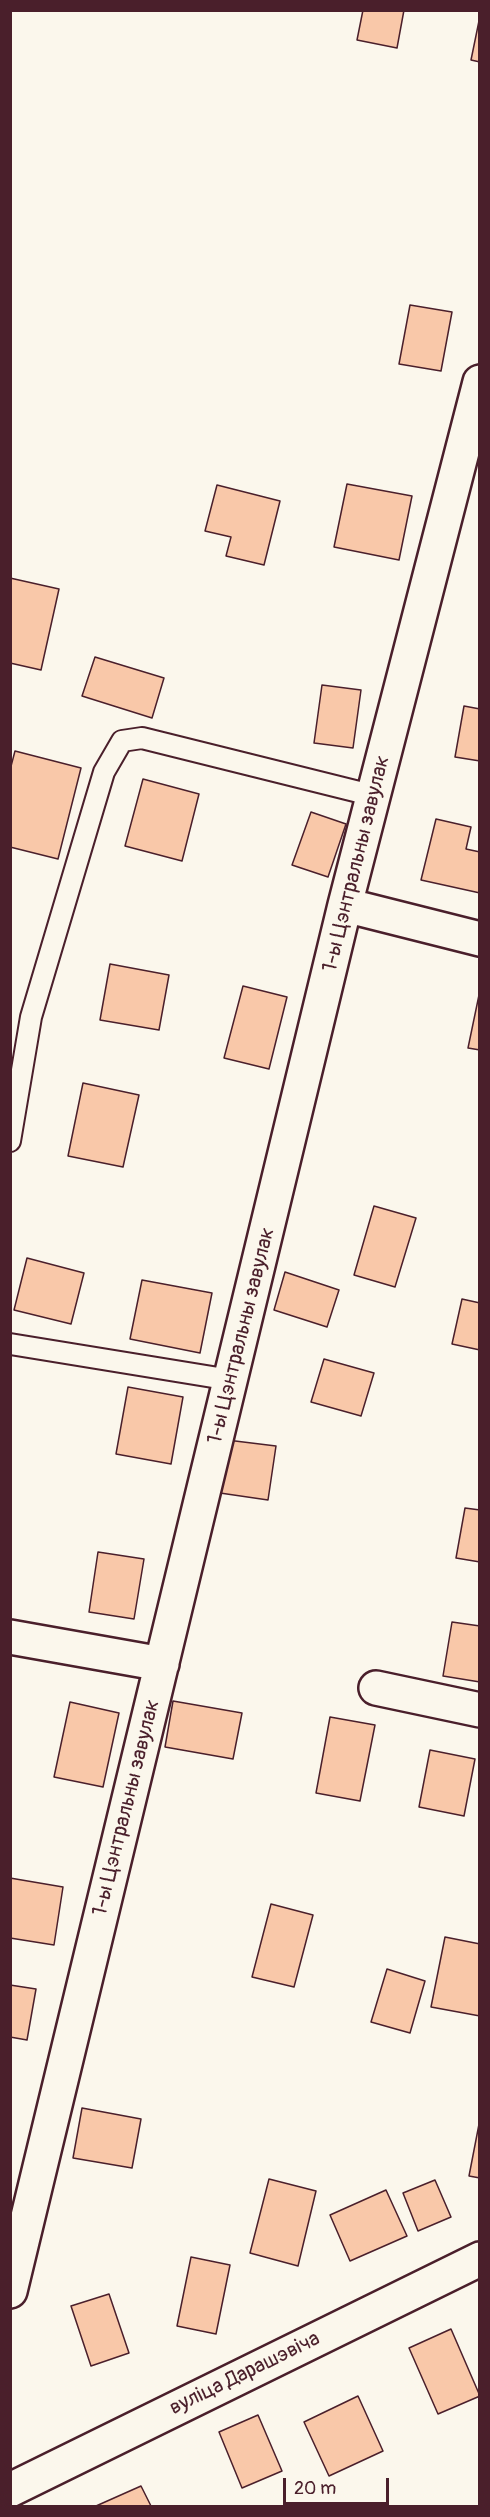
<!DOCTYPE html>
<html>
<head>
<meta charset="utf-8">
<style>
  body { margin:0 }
  #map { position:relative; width:490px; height:2517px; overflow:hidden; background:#fbf7ec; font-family:Pangolin,sans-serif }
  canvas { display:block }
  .frame { position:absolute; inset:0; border:12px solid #4a1f2b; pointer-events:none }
  .scale { position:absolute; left:283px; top:2478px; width:106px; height:27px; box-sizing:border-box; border:3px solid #4a1f2b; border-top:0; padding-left:8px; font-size:18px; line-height:21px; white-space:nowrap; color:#4a1f2b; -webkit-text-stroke:4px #fbf7ec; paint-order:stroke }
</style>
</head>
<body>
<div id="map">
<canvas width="490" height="2517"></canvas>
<div class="frame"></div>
<div class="scale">20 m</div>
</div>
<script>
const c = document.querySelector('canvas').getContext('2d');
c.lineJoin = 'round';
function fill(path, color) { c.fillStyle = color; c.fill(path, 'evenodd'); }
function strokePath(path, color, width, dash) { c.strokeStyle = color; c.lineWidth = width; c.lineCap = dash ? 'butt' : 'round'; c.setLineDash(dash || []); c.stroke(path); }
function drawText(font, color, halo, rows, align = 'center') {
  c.font = font + ' Pangolin,sans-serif'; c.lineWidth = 6; c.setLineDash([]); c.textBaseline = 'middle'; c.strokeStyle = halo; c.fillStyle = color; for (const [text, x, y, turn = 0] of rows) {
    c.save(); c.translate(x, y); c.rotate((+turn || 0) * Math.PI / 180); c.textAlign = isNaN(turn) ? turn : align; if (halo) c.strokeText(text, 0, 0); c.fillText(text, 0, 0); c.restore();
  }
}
const building = new Path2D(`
  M363,10H404L397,48L357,40Z
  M480,16V62L471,60Z
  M410,305L452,312L441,371L399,364Z
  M347,484L412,496L399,560L334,547Z
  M217,485L280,501L264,565L226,556L231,537L205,531Z
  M10,578L59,589L41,670L10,663Z
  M95,657L164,678L152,718L82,696Z
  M322,685L361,690L353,748L314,743Z
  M464,706L480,709V761L455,757Z
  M15,751L81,768L58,859L10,847V770Z
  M143,779L199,794L182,861L125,846Z
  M311,812L346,824L328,877L292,865Z
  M436,819L471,827L466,849L480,852V893L421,880Z
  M110,964L169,975L159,1030L100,1020Z
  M243,986L287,997L269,1069L224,1058Z
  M479,995H480V1050L468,1048Z
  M83,1083L139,1095L123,1167L68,1156Z
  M374,1206L416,1218L395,1287L354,1275Z
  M27,1258L84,1273L71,1324L14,1310Z
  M285,1272L339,1290L327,1327L274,1310Z
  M142,1280L212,1293L200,1353L130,1339Z
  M462,1299L480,1303V1350L452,1344Z
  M324,1359L374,1373L361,1416L311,1402Z
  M128,1387L183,1397L171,1464L116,1454Z
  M227,1440L276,1446L268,1500L220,1493Z
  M465,1508L480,1510V1562L456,1558Z
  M98,1552L144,1559L134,1619L89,1612Z
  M452,1622L480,1626V1682L443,1676Z
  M173,1701L242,1713L233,1759L165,1747Z
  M70,1702L119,1713L103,1787L54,1777Z
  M330,1717L375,1725L360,1801L316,1793Z
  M430,1750L475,1759L464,1816L419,1807Z
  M10,1878L63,1887L54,1945L10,1938Z
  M271,1904L313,1915L294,1987L252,1977Z
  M445,1937L480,1944V2016L431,2007Z
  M387,1969L425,1981L410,2033L371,2022Z
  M10,1985L36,1989L27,2040L10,2037Z
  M82,2108L141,2119L132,2168L73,2158Z
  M480,2119V2178L469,2176Z
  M269,2179L316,2191L298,2266L250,2253Z
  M435,2180L451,2217L418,2231L403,2193Z
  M386,2190L407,2236L350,2261L330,2215Z
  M191,2257L230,2265L216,2334L177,2326Z
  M109,2294L129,2353L91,2366L71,2306Z
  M451,2329L480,2396L438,2414L409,2348Z
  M358,2396L383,2451L329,2476L304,2422Z
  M258,2415L282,2471L242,2488L219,2432Z
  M141,2486L151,2506H96Z`);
const lane = new Path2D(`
  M10,1141L31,1017L104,772L122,741L142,738L375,796
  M10,1344L231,1380`);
const street = new Path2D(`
  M345,905L480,939
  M10,1637L162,1664
  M376,1688L480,1710
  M10,2291L345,905L480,382
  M10,2490L480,2259`);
const streetNames = [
  ["1-ы Цэнтральны завулак",357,864,-76],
  ["1-ы Цэнтральны завулак",242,1336,-76],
  ["1-ы Цэнтральны завулак",127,1808,-76],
  ["вуліца Дарашэвіча",245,2374,-26]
];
fill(building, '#f9c8a9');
strokePath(building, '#4a1f2b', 1.5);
strokePath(lane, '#4a1f2b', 24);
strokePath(street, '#4a1f2b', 38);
strokePath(lane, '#fbf7ec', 20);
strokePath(street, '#fbf7ec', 33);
drawText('21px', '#4a1f2b', '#fbf7ec', streetNames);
</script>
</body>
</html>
